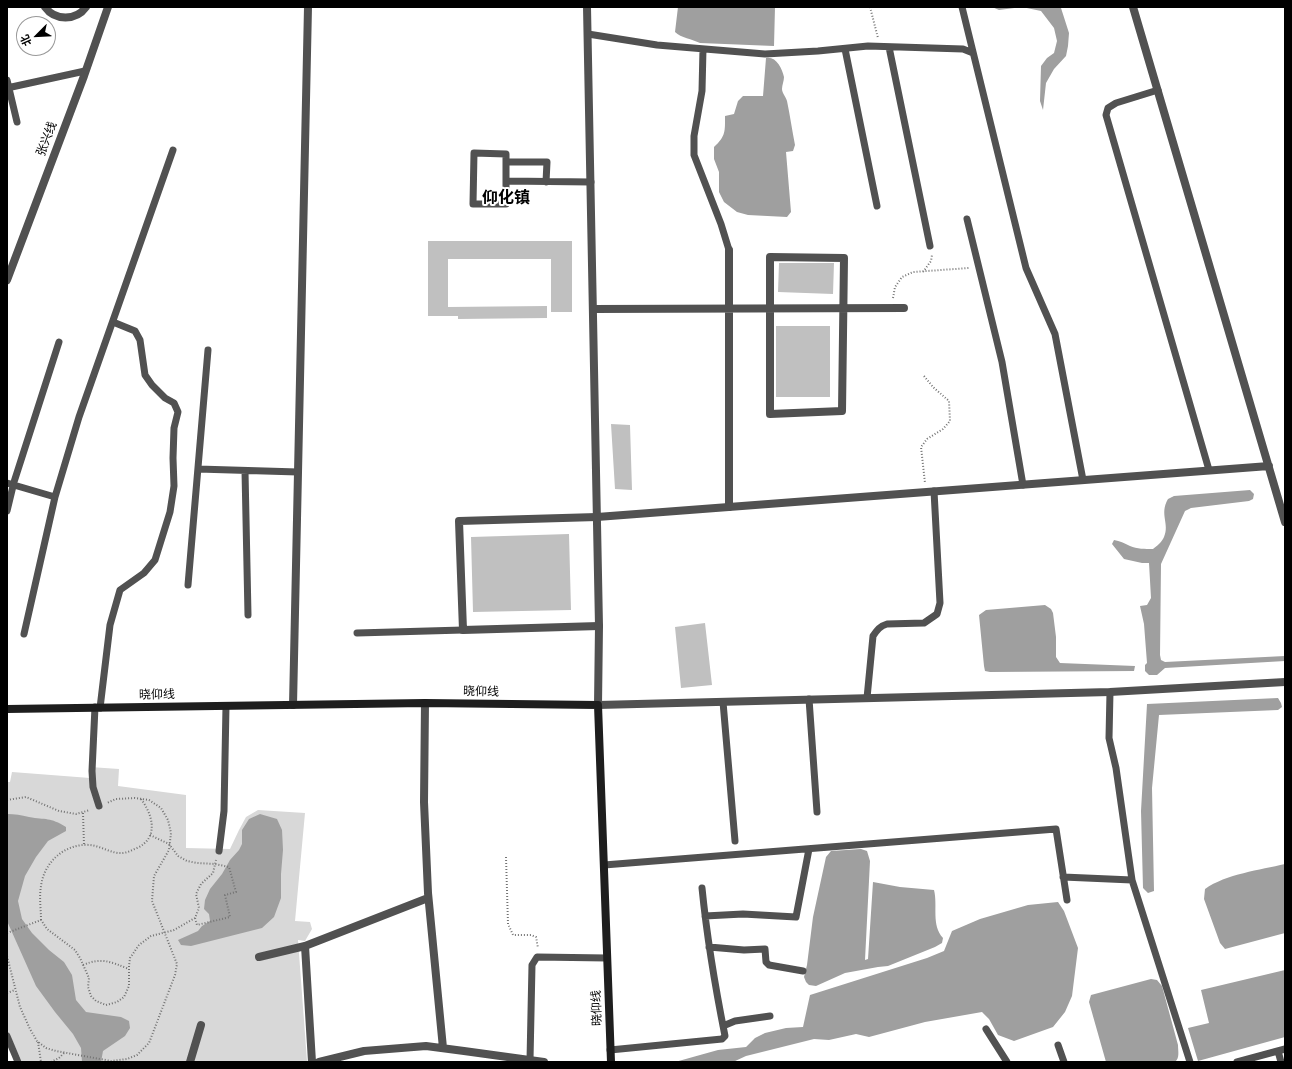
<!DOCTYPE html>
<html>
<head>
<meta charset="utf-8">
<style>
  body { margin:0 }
  #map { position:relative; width:1292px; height:1069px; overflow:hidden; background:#fff; font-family:"PT Sans Narrow","Noto Sans SC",sans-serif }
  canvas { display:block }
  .frame { position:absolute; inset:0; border:8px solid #000; pointer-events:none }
  .north { position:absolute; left:16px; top:16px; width:40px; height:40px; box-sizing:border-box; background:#fff; border:1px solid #999; border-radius:50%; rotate:246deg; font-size:11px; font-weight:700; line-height:16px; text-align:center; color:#000 }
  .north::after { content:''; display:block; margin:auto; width:14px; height:18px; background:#000; clip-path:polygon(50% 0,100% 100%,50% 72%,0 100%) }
</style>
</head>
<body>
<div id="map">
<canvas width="1292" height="1069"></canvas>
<div class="frame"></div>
<div class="north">北</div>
</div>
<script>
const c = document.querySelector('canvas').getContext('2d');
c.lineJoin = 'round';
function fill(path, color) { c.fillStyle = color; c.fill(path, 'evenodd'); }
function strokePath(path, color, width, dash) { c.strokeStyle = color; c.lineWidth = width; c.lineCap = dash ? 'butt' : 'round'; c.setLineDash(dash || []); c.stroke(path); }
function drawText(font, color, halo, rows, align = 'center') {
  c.font = font + ' "PT Sans Narrow","Noto Sans SC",sans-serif'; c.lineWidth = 4; c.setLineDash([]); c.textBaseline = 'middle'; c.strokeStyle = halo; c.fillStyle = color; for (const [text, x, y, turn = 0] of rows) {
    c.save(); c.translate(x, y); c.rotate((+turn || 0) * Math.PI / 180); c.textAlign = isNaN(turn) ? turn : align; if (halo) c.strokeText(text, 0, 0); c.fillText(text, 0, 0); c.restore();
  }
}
const green = new Path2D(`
  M90,767L119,769L118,786L186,795V848L230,849L239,830L246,817L258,810L305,813L295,921L310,922L312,929L305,941L298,940L307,1061L301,1062H22L7,1029V782H10L12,772L90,778Z`);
const water = new Path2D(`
  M678,7H775L774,46L700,43C692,39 681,38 675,32Z
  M992,7H1060L1061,8L1069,33L1068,46L1066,56L1054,69L1046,83L1043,110L1040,101L1041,66L1047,58L1054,53L1057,41L1054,28L1041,11L1022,7L999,10Z
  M766,58C776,56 782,68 784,77C784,81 782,85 782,89C782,93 786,97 787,101C790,115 792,130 795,145L793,151L786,152L791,212L787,217L748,215L737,212L724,202L719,192V172L714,159V147C726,136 725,131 725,116L734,114L738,101L743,96H763Z
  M1250,490L1254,494L1253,499L1249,501L1191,508L1185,511L1161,564L1160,655L1161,660L1165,662L1285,656V661L1165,668L1157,675H1149L1145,671V665L1147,663L1144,624L1140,606L1147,605L1151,598L1149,563H1142L1124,559L1112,544L1114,540C1120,541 1124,543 1130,546C1137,549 1145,549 1153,549C1157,546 1162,542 1164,537C1170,524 1159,514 1168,499L1174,496Z
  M1045,605L1051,609L1053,613L1056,637V657L1060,663L1135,666L1134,671L990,672L985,671L984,666L979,615L986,610Z
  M1278,698L1281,703L1282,707L1278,710L1159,715L1152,788L1154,891L1148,893L1143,888L1141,811L1147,704Z
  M7,814C15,814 21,815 29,817C46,820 50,817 66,827V831L48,841L36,857L25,876L18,901L22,919L32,933L49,950L64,962L72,975L76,1000L86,1012L121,1017L129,1021L130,1028L125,1036L103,1051L101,1062H82L81,1048L73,1034L55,1012L36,986L7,921Z
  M260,814L277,819L282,830L283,850L281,874V898L274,917L262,928L191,946L181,945L178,940L198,931L202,926L210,921L209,914L204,909L205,900L210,889L222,874L230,860L239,850L242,844V830L249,819Z
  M861,849L867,851L870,861L865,960L868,959L873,882L900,887L934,890C938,906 931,925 943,938L942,943L935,947L888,966L878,967L845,973L816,986L809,985L806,982L804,977L807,965L813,917L826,857L831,851Z
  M1285,864V933L1225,949L1220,943L1204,899L1205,889C1226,874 1260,870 1285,864Z
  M1058,902L1064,911L1078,948L1072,996L1065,1012L1053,1027L1014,1041L998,1035L989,1019L982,1012L925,1022L869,1037L856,1034L829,1040L814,1039L746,1056L733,1062H675L718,1050L746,1047L755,1038L765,1033L786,1028L803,1027L810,995L927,958L944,951L952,931L980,919L1028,905Z
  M1285,970V1037L1198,1061L1188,1028L1209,1023L1201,990Z
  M1151,979L1157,980L1162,986L1178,1045C1178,1051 1180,1058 1175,1062H1106L1089,1002L1091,995Z`);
const building = new Path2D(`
  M428,241H572V312H551V259H448V307L547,306V318L458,319V316H428Z
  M779,263H834L833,294L778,292Z
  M776,326H830V397H776Z
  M611,424L630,425L632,490L615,489Z
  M569,534L571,610L473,612L471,537Z
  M705,623L712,685L681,688L675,627Z`);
const path = new Path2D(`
  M870,7L878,38
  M923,272L931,261L932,255
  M893,298L895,287L902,277L913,272L969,268
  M924,376L933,387L949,401L950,421L943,429L927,439L921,447L925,483
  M7,800L26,797L59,811L76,814L90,810
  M83,813L84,845
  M150,835L169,844L178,856L187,861L197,863L215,864L229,867L236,892L225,895L230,917L197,925L195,918
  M506,857L508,924L513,935H531L536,937L538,948
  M41,920C41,909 39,897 41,886C44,862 65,843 90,845C101,846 112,854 122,853C127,853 132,850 137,848C159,838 153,815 141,799
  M7,933L41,920L47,929L75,950L80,958L89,978L88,987L91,996L96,1001L106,1005L117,1002L124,997L129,986V966L130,958L139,945L151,936L174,930L195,918L199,908L196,894L201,884L213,873L216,860
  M7,956L20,1007L30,1029L37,1041L46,1048L56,1051L111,1061L127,1059L137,1055L149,1043L175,975L177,964L152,901L154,876L169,850L171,833L168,820L161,808L149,800L135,798L116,799L107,803
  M83,965C102,957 111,962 129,969
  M7,993L15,990
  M38,1042L41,1062
  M51,1062L59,1058L64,1053`);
const service = new Path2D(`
  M962,7L1026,268L1055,334L1083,480
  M588,34L657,45L765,54L818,51L868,46L963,49L973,53
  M889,47L930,246
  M703,49L702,91L694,136V155L721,224L729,250
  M845,49L877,206
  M7,80L17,122
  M7,88L85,71
  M1158,90L1116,103L1108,108L1106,115L1209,470
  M506,162H547L546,182
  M506,181V204H473L474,153L506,154V181L591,182
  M967,219L1002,362L1023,485
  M198,469L298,472
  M245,471L248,615
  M7,483L55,497
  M7,511L14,482L59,342
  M188,585L208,350
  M357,633L463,630
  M24,634L55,497L79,417L173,150
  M1110,692L1109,738L1116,768L1132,880L1190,1062
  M867,698L873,636C877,630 880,626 887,624L924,623L937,614L940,603L934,491
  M809,699L817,812
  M723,702L735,841
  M95,707L92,771L93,787L99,806
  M100,708L110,625L120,590L144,573L155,560L170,512L174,486L173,458L174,428L178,412L174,403L165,398L152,385L145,375L140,340L135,331L113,322
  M219,851L224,811L226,706
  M604,865L1056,829L1067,900
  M1063,877L1132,880
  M705,916L743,914L796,917L809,849
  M709,947L744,950L765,949L766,962L769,965L803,971
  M723,1026L735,1021L770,1016
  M986,1029L1007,1062
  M7,1036L18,1062
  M1058,1045L1064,1062
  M610,1050L722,1039L725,1036C715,986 707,938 702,888
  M1278,1051L1281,1062
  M530,1060L532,965L537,957L607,958
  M1237,1062L1285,1049`);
const minor = new Path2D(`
  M729,250V507
  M770,257L844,258L842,411L770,414Z
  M593,309L904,308
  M597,517L459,521L463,630L599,626
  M425,703L424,802L428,893L443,1048
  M293,705L308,7
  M305,946L312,1062
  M259,957L305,946L428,898
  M190,1062L201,1025
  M319,1062L364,1051L426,1046L464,1051L544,1062`);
const tertiary = new Path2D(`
  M45,7C55,21 76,21 86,7
  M587,7L599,626L598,705L1110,692L1285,682
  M1133,7L1285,522
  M7,280L84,76L108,7
  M597,517L1269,466`);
const secondary = new Path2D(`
  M7,709L425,703L598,705L611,1062`);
const streetNames = [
  ["张兴线",47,139,-69],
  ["晓仰线",481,692,1],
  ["晓仰线",157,695,-1],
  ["晓仰线",597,1008,-92]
];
const districtNames = [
  ["仰化镇",506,198]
];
fill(green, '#d8d8d8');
fill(water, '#9f9f9f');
fill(building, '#c0c0c0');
strokePath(path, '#737373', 2, [1, 2]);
strokePath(service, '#515151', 7);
strokePath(minor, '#515151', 8);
strokePath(tertiary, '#515151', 8);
strokePath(secondary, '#1e1e1e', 8);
drawText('12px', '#000', '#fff', streetNames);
drawText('bold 16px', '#000', '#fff', districtNames);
</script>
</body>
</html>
